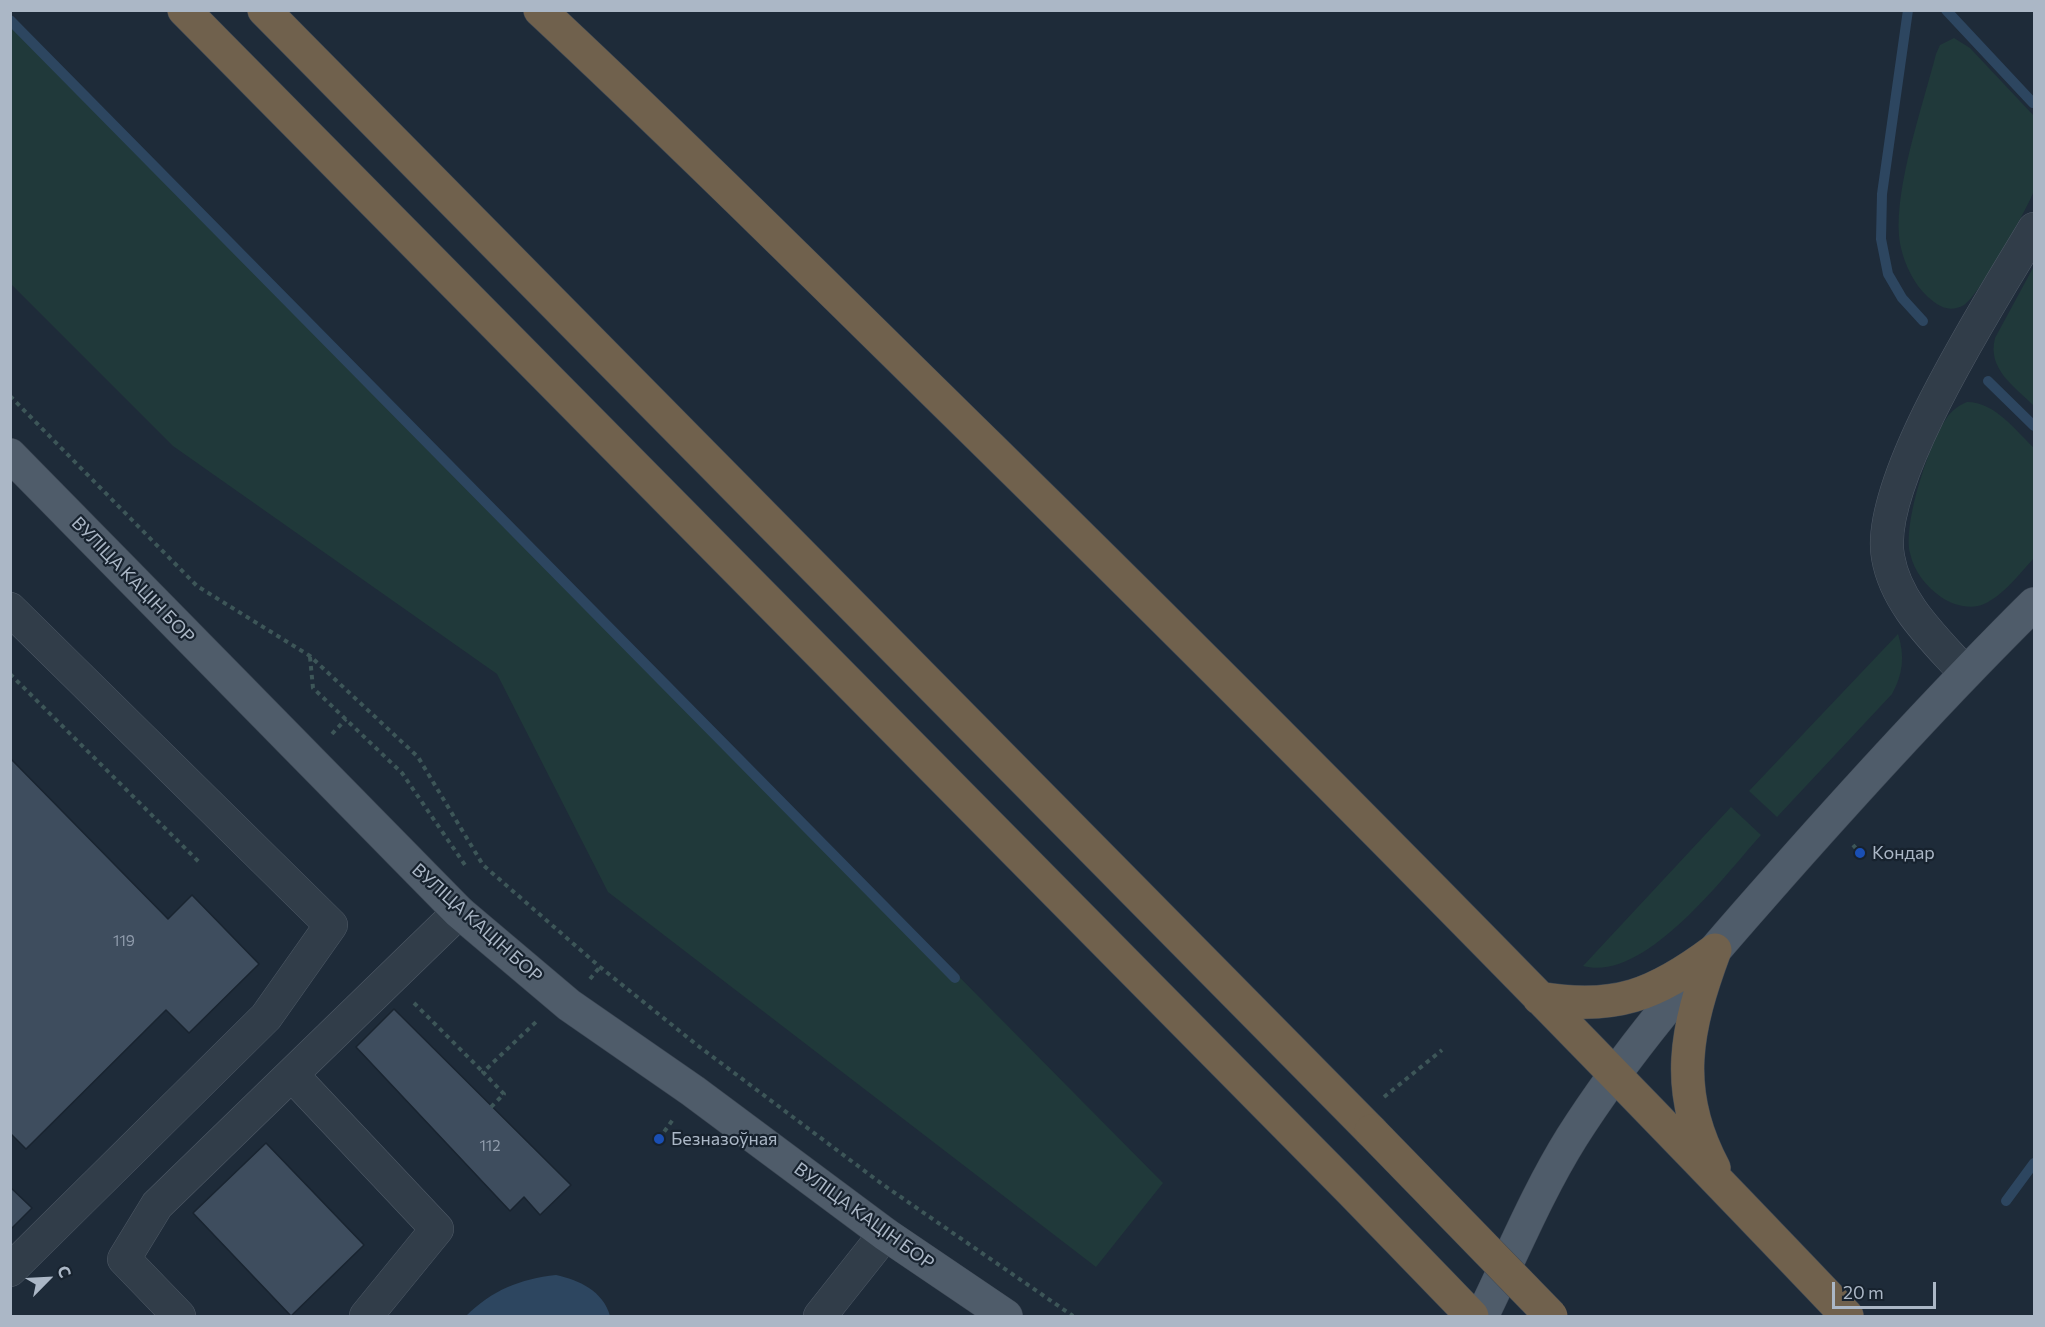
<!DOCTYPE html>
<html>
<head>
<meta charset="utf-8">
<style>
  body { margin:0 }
  #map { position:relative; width:2045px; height:1327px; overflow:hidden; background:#1e2b39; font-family:Commissioner,sans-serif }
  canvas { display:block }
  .frame { position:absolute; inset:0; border:12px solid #abb7c6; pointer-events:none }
  .north { position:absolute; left:18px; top:1249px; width:60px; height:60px; -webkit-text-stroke:4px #17222e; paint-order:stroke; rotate:66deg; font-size:16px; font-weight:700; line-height:24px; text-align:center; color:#abb7c6 }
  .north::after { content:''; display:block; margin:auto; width:21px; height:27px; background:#abb7c6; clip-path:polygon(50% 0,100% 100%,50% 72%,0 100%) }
  .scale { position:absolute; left:1832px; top:1282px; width:104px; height:27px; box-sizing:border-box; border:3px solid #abb7c6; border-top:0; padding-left:8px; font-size:18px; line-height:21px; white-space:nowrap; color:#abb7c6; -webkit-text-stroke:4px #17222e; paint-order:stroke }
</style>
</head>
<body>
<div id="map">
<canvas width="2045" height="1327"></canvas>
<div class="frame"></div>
<div class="north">С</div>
<div class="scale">20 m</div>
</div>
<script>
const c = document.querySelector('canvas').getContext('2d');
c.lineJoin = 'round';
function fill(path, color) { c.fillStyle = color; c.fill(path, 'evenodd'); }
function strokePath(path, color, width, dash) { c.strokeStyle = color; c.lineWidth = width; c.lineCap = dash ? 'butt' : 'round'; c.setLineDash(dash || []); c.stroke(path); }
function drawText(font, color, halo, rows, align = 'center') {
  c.font = font + ' Commissioner,sans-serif'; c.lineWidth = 4.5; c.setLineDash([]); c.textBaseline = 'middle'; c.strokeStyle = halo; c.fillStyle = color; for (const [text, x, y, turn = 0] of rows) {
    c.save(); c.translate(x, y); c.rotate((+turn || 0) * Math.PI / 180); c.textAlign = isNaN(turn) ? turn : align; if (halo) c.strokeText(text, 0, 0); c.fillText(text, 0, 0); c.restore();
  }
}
const green = new Path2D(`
  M11,18L1163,1183L1096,1267L608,892L497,674L173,446L11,284Z
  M1954,38L1970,48L2034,116C2035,132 2039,180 2033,193C2026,211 1978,297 1964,305C1948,314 1936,305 1925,294C1911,280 1901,256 1899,236C1895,185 1923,105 1936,54L1940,45Z
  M2034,266V406C2014,386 1987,369 1995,338Z
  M1967,402C1995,402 2015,430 2034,448V558C2020,573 2004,595 1984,604C1971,610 1952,605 1941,597C1926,586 1914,572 1910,553C1903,523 1929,444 1946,419C1952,410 1958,406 1967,402Z
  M1898,634C1905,656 1903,674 1892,694L1777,817L1749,791Z
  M1731,807L1761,835C1724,876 1645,983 1583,966Z`);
const water = new Path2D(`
  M556,1275C579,1280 603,1291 610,1316H466C492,1290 520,1279 556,1275Z`);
const stream = new Path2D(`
  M1908,10L1882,194L1881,239L1888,274L1902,298L1923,321
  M1946,10L2033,103
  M10,20L955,978
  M1988,381L2034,426
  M2006,1201L2034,1163`);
const building = new Path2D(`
  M10,758L168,919L192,895L259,964L189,1033L166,1010L26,1149L10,1133Z
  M394,1009L571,1185L540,1215L524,1197L510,1211L356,1047Z
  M266,1143L364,1245L291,1316L193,1213Z
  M10,1187L32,1208L10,1230Z`);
const path = new Path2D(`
  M10,396L197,586L310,656L418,757L483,865L600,967L697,1045L882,1184L1073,1316
  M310,657L313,688L402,773L465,865
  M10,674L199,862
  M332,734L346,719
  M1853,845L1860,853
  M590,979L600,967
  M414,1003L483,1072
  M1384,1097L1442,1050
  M491,1107L504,1094L483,1072L537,1021
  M659,1139L674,1118`);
const minor = new Path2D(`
  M10,609L331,925L266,1017L10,1270
  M1965,673C1934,638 1896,604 1888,557C1874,481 1994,297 2034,229
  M292,1075L437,1229L366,1316
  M179,1316L124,1259L157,1205L459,912
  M820,1316L885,1234`);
const major = new Path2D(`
  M10,455L459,912L569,1005L693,1091L885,1234L1006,1316
  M1482,1316C1511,1257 1537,1193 1572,1137C1626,1052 1694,973 1761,897C1849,797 1939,698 2034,604`);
const highway = new Path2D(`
  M184,10L1351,1191L1472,1316
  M264,10L1371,1131
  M540,10C694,154 843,303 993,450C1282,734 1568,1023 1847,1316
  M1539,998C1615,1011 1655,995 1715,950
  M1714,1168C1672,1090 1686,1028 1715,950`);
const highwayBridge = new Path2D(`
  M1371,1131L1551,1316`);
const markers = [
  [1860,853,6,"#1a4fb4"],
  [659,1139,6,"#1a4fb4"]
];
const numberNames = [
  ["119",124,941],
  ["112",490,1146]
];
const streetNames = [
  ["ВУЛІЦА КАЦІН БОР",133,580,46],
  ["ВУЛІЦА КАЦІН БОР",477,923,42],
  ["ВУЛІЦА КАЦІН БОР",864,1216,36]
];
const poiNames = [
  ["Кондар",1872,853],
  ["Безназоўная",671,1139]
];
fill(green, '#20393a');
fill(water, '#2d4660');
strokePath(stream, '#2d4660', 10);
fill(building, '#3e4d5e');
strokePath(building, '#192430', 1.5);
strokePath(minor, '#4f5a67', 34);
strokePath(major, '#3b4653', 34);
strokePath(highway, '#3c4754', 34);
strokePath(path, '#3d5658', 4, [4.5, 4.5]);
strokePath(minor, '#313d49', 33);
strokePath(major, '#4f5c6a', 33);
strokePath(highway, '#70614d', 33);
strokePath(highwayBridge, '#3c4754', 34, []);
strokePath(highwayBridge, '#70614d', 33);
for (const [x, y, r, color] of markers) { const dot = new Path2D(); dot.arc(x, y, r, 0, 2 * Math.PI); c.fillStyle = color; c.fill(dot); strokePath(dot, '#17222e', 2); }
drawText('15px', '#909cac', null, numberNames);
drawText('18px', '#abb7c6', '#17222e', streetNames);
drawText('18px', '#abb7c6', '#17222e', poiNames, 'left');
</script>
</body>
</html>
